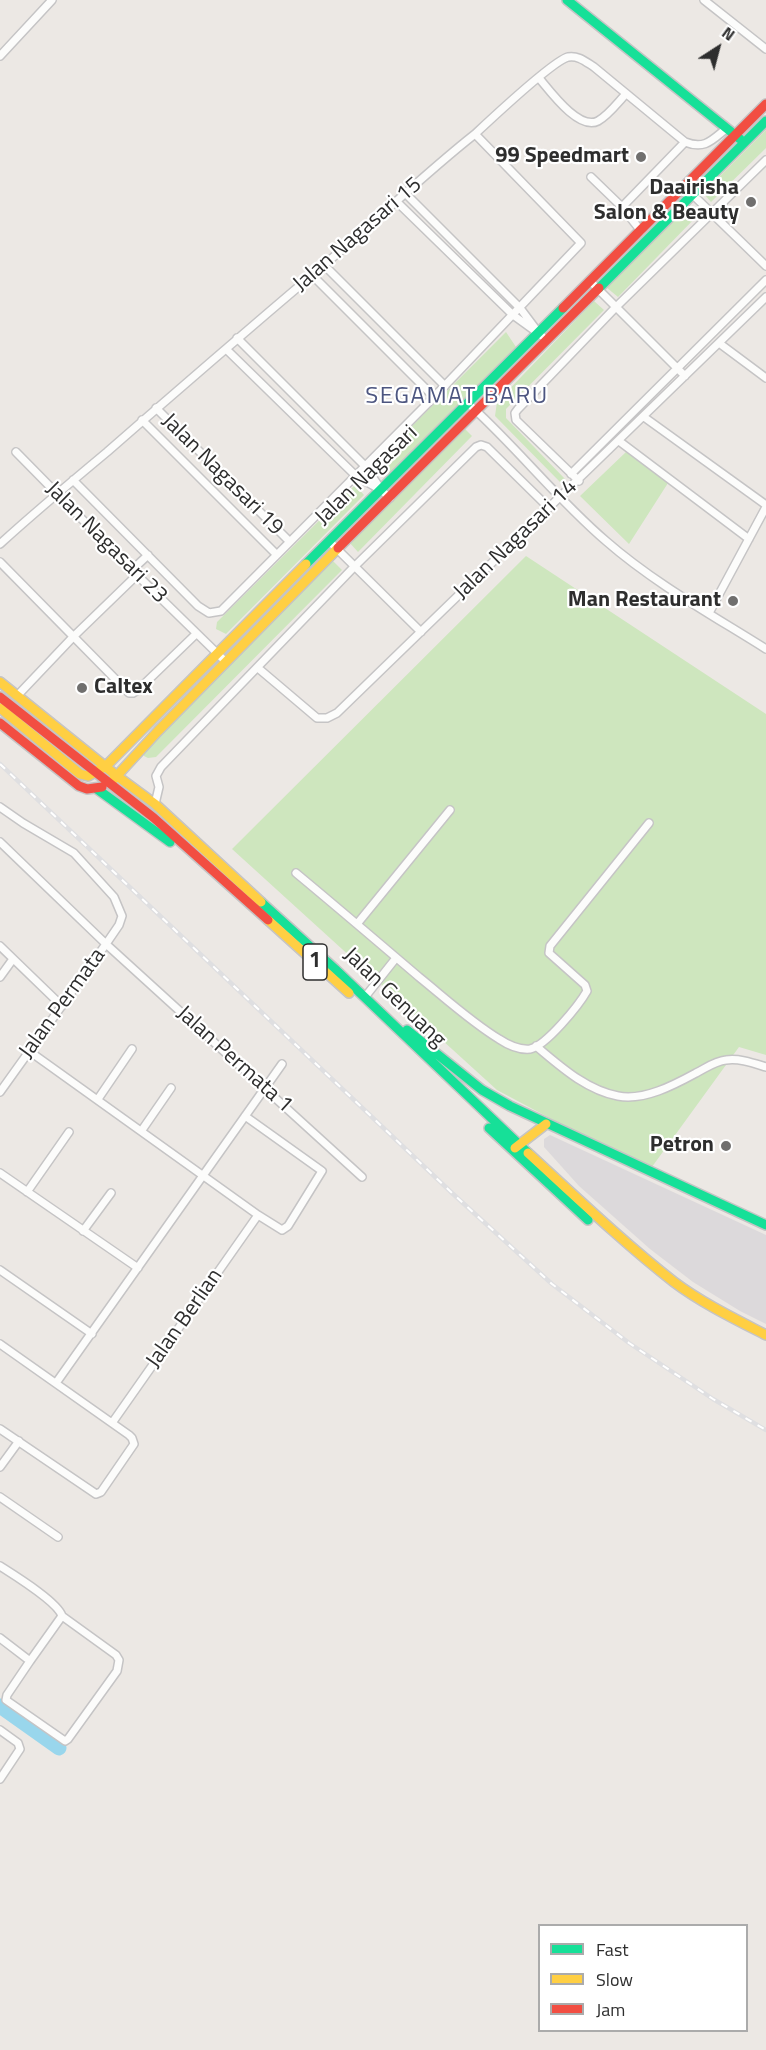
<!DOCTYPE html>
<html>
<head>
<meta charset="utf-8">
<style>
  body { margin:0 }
  #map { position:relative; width:766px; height:2050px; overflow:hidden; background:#ece8e4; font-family:"Titillium Web",sans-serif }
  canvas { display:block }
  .legend { position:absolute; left:538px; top:1924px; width:210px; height:108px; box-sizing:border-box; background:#fff; border:2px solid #ababab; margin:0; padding:8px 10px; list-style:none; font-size:18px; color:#2e2e2e }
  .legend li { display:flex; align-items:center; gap:12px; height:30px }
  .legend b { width:30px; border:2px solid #ababab }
  .north { position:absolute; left:688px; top:18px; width:60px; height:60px; -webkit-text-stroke:4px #fff; paint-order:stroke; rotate:36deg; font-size:16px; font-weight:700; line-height:24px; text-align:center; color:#2e2e2e }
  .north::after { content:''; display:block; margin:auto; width:21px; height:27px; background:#2e2e2e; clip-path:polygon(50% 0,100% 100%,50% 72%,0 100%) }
</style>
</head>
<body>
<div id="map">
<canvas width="766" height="2050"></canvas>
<ul class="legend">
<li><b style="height:8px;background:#16e098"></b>Fast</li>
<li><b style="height:8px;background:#ffcf43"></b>Slow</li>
<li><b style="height:8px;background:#f24e42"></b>Jam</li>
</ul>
<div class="north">N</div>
</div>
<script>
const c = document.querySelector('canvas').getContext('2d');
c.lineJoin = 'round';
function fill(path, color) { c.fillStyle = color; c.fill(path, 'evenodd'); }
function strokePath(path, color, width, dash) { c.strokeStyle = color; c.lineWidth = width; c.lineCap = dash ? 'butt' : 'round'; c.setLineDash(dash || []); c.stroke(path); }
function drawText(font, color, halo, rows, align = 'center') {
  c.font = font + ' "Titillium Web",sans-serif'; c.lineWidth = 4.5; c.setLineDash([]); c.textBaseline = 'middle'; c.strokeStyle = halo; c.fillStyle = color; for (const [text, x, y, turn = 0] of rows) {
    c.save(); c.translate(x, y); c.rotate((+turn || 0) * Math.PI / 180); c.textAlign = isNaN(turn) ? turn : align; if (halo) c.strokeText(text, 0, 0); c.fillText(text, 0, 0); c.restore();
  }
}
const industrial = new Path2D(`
  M550,1135L766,1235V1324L740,1311L693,1282L650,1249L579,1186L544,1147V1139Z`);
const green = new Path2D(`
  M766,130V148L711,202L703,193Z
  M688,203L699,214L618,297L606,287Z
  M594,301L604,310L506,409V418L565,479L560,482L495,416L497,402Z
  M506,332L516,347L391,473L376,474L375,463Z
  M464,428L472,436L358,552L349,542Z
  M626,452L668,483L629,544L580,496Z
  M355,485L364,495L226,634L216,629L217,622Z
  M526,556L766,714V1055L739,1047L649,1171L497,1090L232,849Z
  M332,560L342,570L156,757L148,758L144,756V751Z`);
const river = new Path2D(`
  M0,1706L59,1748`);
const street = new Path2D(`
  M704,0L766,49
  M0,56L52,0
  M539,78C550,91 579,131 598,121C609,115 618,102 626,94
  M475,134C490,120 553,61 568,57C578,55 586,62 594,67L685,142C705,150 712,140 727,128
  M591,177L622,207L641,231
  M405,193L520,308L535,328
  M692,194L766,266
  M396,201L513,315L542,336
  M622,207L685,142
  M324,265L445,386
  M312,275L434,397
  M590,281L685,376
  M237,338L365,466L380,488
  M719,343L766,378
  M226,349L356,476L381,490L390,498
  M472,407C519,450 558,500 606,541C654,583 712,615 766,649
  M156,408L289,541
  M644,417L766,505
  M142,420L276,554
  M619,441L749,539
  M16,452L137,575L226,662
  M571,474L766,280
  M579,481L516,420L515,413L518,409L616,307L766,160
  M329,541L421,632
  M0,544C35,512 71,482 107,452C179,389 251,327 324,265C375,222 423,175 475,134L581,243L434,397L221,611L209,613L198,606L73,480
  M0,562L129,693H133L139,689L196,634
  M132,570L148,555
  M709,613L766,507
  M258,668L317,718H327L337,713L766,297
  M17,696L74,636L137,575
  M155,804L159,787L156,776L161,767L354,567L476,447L481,445L487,447L549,508
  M0,807L23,823L74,853L114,897L122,916L119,925L106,944L0,1092
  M0,842L106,944L362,1177
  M296,873C337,907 378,942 419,977C445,998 471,1022 499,1039C508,1045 519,1050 530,1049C546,1046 579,1005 587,991L585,985L549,953L550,946L649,823
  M357,924L450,810
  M0,946L62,1006
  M0,977L13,959
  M365,997L396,958
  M536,1046C560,1066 586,1090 618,1096C644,1101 674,1085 696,1073C706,1068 715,1061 726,1060C739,1058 753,1063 766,1067
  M29,1051L258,1215L282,1230L288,1226L322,1171L245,1116
  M98,1099L132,1049
  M142,1130L171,1088
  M0,1173L138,1268
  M27,1192L69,1132
  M83,1231L111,1193
  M0,1270L92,1334
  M0,1344L129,1435L132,1438L134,1444L101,1492L96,1494L0,1429
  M56,1383L282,1064
  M112,1423L258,1215
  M0,1467L19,1441
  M0,1497L58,1537
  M0,1566C14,1575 58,1602 62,1616L30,1661L0,1638
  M30,1661L7,1695L6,1700L65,1741L68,1739L117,1671L119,1660L116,1655L62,1616
  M0,1730L18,1743L20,1749L0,1779`);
const fast = new Path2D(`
  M567,0L740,139
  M599,288L766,121
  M306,564L563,308
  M97,789L170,842
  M261,902L335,969L528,1153
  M407,1030L482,1090L510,1106L766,1225
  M489,1128L588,1220`);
const slow = new Path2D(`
  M0,682L117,776L155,804L261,902
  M0,708L80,774L88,776L106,766L306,564
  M113,780L158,731L338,548
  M268,920L349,993
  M515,1148L546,1124
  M528,1153C576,1197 623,1242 674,1282C702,1303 735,1319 766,1335`);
const jam = new Path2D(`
  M563,308L766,104
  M338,548L599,288
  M0,697L154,818L268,920
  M0,723L79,786L87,789L102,787`);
const rail = new Path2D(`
  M0,764L452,1193L552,1284L629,1343L713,1399L766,1430`);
const markers = [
  [641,157,6,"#706f6e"],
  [751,202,6,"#706f6e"],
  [733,601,6,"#706f6e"],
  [82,688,6,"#706f6e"],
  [726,1146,6,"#706f6e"]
];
const shields = [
  [315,962,24]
];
const shieldNames = [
  ["1",315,962]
];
const poiNames = [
  ["99 Speedmart",629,157],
  ["Daairisha",739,189],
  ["Salon & Beauty",739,214],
  ["Man Restaurant",721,601],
  ["Caltex",94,688,"left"],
  ["Petron",714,1146]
];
const streetNames = [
  ["Jalan Nagasari 15",358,235,-41],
  ["Jalan Nagasari 19",222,475,45],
  ["Jalan Nagasari",367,476,-44],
  ["Jalan Nagasari 14",516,540,-44],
  ["Jalan Nagasari 23",106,543,45],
  ["Jalan Genuang",394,998,44],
  ["Jalan Permata",63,1004,-54],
  ["Jalan Permata 1",234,1060,42],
  ["Jalan Berlian",185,1319,-55]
];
const neighbourhoodNames = [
  ["SEGAMAT BARU",457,397]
];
fill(industrial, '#dcd9db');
fill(green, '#cee6be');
strokePath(river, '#99d6ec', 15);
strokePath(street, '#c5c4c5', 10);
strokePath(fast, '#c5c4c5', 12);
strokePath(slow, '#c5c4c5', 12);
strokePath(jam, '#c5c4c5', 12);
strokePath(street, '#fcfcfb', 7);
strokePath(fast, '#16e098', 9);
strokePath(slow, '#ffcf43', 9);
strokePath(jam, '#f24e42', 9);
strokePath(rail, '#dfdfe1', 4.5);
strokePath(rail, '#fff', 2, [7]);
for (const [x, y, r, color] of markers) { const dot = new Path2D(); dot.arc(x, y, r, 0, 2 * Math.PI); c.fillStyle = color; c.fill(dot); strokePath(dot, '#fff', 2); }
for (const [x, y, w] of shields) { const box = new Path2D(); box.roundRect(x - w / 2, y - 18, w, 36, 4.5); c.fillStyle = '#fff'; c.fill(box); strokePath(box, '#2e2e2e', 1.5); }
drawText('bold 21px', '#2e2e2e', null, shieldNames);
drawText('bold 22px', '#2e2e2e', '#fff', poiNames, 'right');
drawText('22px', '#2e2e2e', '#fff', streetNames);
c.letterSpacing = '1.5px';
drawText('24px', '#4d5680', '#fff', neighbourhoodNames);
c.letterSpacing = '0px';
</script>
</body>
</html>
